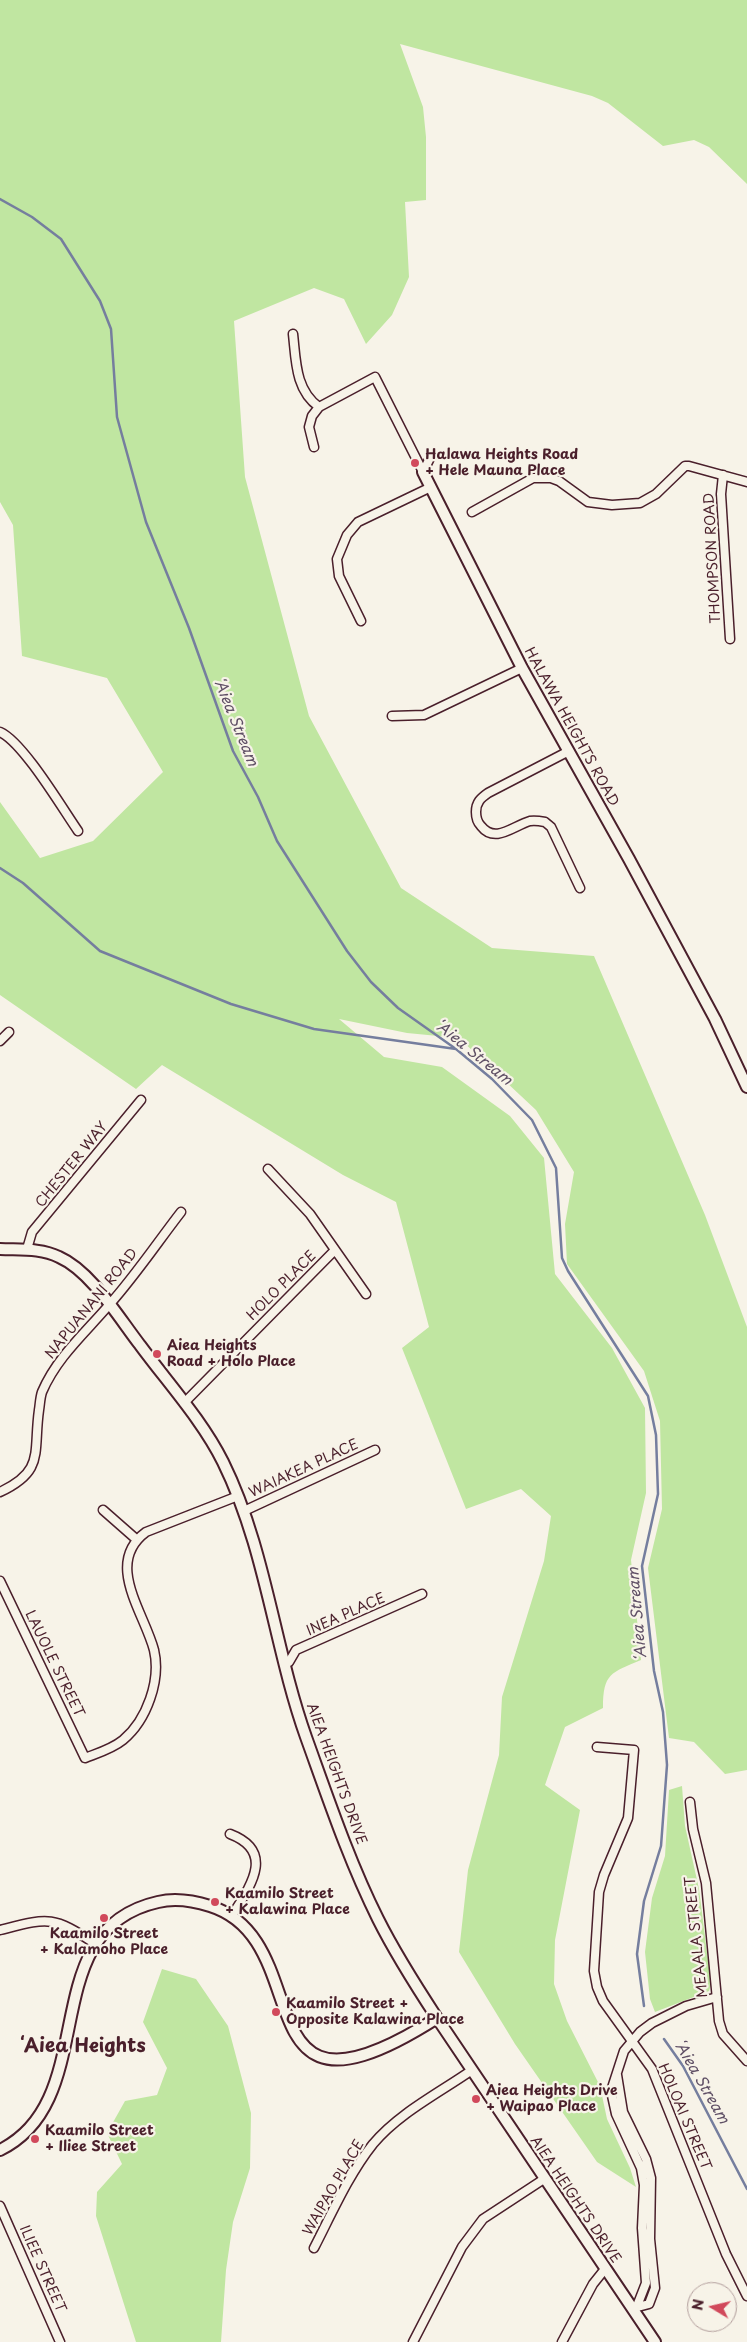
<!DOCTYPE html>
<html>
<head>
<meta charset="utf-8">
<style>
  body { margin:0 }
  #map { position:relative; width:747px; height:2342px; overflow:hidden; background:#f7f3e8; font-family:"Playpen Sans",sans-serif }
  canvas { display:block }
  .north { position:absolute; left:687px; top:2282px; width:50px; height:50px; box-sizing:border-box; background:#f7f3e8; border:1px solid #b29e9c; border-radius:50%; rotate:279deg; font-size:14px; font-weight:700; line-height:20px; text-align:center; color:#4a1f2b }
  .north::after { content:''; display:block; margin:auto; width:18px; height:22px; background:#d1495b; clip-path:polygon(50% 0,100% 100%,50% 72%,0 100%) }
</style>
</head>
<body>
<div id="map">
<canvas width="747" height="2342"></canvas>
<div class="north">N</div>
</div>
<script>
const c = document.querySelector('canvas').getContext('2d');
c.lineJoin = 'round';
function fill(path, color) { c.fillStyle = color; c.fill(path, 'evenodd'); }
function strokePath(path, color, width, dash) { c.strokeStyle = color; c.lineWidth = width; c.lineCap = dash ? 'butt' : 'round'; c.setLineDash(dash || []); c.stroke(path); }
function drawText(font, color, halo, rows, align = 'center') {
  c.font = font + ' "Playpen Sans",sans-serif'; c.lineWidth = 4.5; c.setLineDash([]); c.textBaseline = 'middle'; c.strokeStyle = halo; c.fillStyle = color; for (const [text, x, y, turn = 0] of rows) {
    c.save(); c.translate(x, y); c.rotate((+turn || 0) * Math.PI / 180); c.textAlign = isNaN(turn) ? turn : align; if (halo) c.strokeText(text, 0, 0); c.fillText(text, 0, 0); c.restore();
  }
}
const green = new Path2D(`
  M0,0H747V184L709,147L694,140L663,146L608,103L592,96L400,44L423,107L426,137V200L405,202L409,277L392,315L366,344L344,299L314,288L234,321L245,477L309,716L401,888L492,948L594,956L705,1215L747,1327V1770L725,1774L694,1742L669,1738L648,1568L662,1509L660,1421L644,1371L567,1264L565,1224L574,1172L536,1110L459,1038L407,1033L339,1019L384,1057L442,1067L510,1116L544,1158L555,1274L612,1348L645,1408L646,1493L631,1560L641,1660C611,1673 603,1673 603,1708L565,1727L545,1785L580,1810L555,1940L554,1984L567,2021L600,2086L607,2119L630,2168L636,2187L597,2162L515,2044L459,1952L468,1870L499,1755L502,1697L544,1561L551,1516L521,1489L466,1509L402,1348L429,1327L396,1202L343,1175L162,1065L136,1089L0,995V802L40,858L93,841L163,772L107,678L22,656L13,525L0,502Z
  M682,1786L685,1826L699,1889L711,1985L709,1991L704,1993L655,2012L650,1999L645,1952L652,1898L665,1856L669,1790Z
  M162,1969L196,1979L228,2026L251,2113L250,2168L233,2222L226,2270L221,2342H136L96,2216L97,2192L122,2164L107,2133L125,2101L157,2095L167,2068L143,2022Z`);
const stream = new Path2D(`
  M0,199L32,217L61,239L100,301L111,329L117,417L146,522L189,628L233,751L258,797L277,841L347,951L371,982L398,1008L456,1049L492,1079L532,1120L556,1168L562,1258L568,1271L648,1396L656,1435L658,1494L642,1566L654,1671L663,1712L667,1765L661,1846L644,1901L637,1954L644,2006
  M0,868L23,883L100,951L231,1004L314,1029L456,1049
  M664,2039L683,2066L747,2189`);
const minor = new Path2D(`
  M293,334C296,360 295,390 319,407
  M314,447L309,427L312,416L319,407L375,377L423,472
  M423,472L431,456
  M723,475L721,494L730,639
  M472,512L533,478H551L559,481L588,502L612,505L640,503L656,494L685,466H689L747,482
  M361,621L339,576L337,559L347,535L358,522L431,487
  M392,716L424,715L522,668
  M0,732C23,742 62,808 78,831
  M569,751L488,793C481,798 476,802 476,812C476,817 477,822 481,826C495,844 513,826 530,821C535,820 540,821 545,822L551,827L580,888
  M0,1041L9,1032
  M268,1169L310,1214L366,1294
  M27,1249L32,1232L141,1100
  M184,1403L335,1250
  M0,1492C45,1471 33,1453 39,1410C40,1404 40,1398 42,1392C57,1357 85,1333 109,1305C135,1276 157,1243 181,1212
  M103,1510L136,1539
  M244,1511L375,1450
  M0,1581L85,1758C98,1753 112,1749 123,1740C147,1720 161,1680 154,1650C144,1612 104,1563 146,1532L238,1496
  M284,1664L289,1662L296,1650L422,1594
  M597,1747L634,1750L628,1818L604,1875L599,1892L594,1971L597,1987L603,2001L652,2069L726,2254L747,2296
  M690,1802L693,1829L706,1883L719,2021L723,2034L747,2061
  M230,1834C277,1852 249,1888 231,1917
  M0,1930C48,1918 52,1915 94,1943
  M617,2075L623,2112L646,2159L651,2178L650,2239L655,2288L649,2304L634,2308
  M0,2206L60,2342
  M314,2248C332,2213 349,2174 373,2144C399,2113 439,2093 472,2070
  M637,2306L646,2283L642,2228L644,2185L641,2168L616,2114L611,2091L624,2051L640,2032L652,2023L686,2006L717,1997
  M413,2342L462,2247L483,2219L544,2179
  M562,2342L593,2284L605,2269`);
const tertiary = new Path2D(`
  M423,472L522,668L629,859L715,1019L747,1087
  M0,1249C20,1250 41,1248 59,1257C91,1271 119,1318 140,1345C168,1383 202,1420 223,1462C266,1549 274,1647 306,1737C328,1798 349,1861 378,1919C395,1953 416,1986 437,2018L655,2342
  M0,2150C104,2099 32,1930 158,1902C175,1898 194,1901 210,1906C322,1941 236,2146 437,2018`);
const markers = [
  [415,463,5,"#d1495b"],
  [157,1354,5,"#d1495b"],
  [215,1902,5,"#d1495b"],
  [104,1918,5,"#d1495b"],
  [276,2012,5,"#d1495b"],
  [476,2099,5,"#d1495b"],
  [35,2139,5,"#d1495b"]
];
const poiNames = [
  ["Halawa Heights Road",425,455],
  ["+ Hele Mauna Place",425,471],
  ["Aiea Heights",167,1346],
  ["Road + Holo Place",167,1362],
  ["Kaamilo Street",225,1894],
  ["+ Kalawina Place",225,1910],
  ["Kaamilo Street",104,1934,"center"],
  ["+ Kalamoho Place",104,1950,"center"],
  ["Kaamilo Street +",286,2004],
  ["Opposite Kalawina Place",286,2020],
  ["Aiea Heights Drive",486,2091],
  ["+ Waipao Place",486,2107],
  ["Kaamilo Street",45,2131],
  ["+ Iliee Street",45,2147]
];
const streetNames = [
  ["THOMPSON ROAD",713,558,-93],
  ["HALAWA HEIGHTS ROAD",571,727,61],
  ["CHESTER WAY",72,1165,-51],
  ["HOLO PLACE",282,1286,-45],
  ["NAPUANANI ROAD",92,1304,-51],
  ["WAIAKEA PLACE",304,1469,-25],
  ["INEA PLACE",346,1615,-24],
  ["LAUOLE STREET",54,1664,64],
  ["AIEA HEIGHTS DRIVE",336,1774,70],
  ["MEAALA STREET",697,1937,-96],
  ["HOLOAI STREET",684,2117,67],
  ["WAIPAO PLACE",334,2188,-60],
  ["AIEA HEIGHTS DRIVE",575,2200,56],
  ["ILIEE STREET",42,2269,66]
];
const waterNames = [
  ["ʻAiea Stream",235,722,68],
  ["ʻAiea Stream",473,1053,39],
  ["ʻAiea Stream",638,1614,-95],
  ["ʻAiea Stream",701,2082,60]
];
const districtNames = [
  ["ʻAiea Heights",83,2047]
];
fill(green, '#c0e6a1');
strokePath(stream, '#757e9e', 2.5);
strokePath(minor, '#4a1f2b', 11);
strokePath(tertiary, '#4a1f2b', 14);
strokePath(minor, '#f7f3e8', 8);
strokePath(tertiary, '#f7f3e8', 10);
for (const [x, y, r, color] of markers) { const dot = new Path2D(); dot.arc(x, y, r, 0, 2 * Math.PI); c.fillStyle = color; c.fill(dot); strokePath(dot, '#f7f3e8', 2); }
drawText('bold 14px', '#4a1f2b', '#f7f3e8', poiNames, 'left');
drawText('14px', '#4a1f2b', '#f7f3e8', streetNames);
drawText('italic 15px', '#5f4f65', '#f7f3e8', waterNames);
drawText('bold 19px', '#4a1f2b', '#f7f3e8', districtNames);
</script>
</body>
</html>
